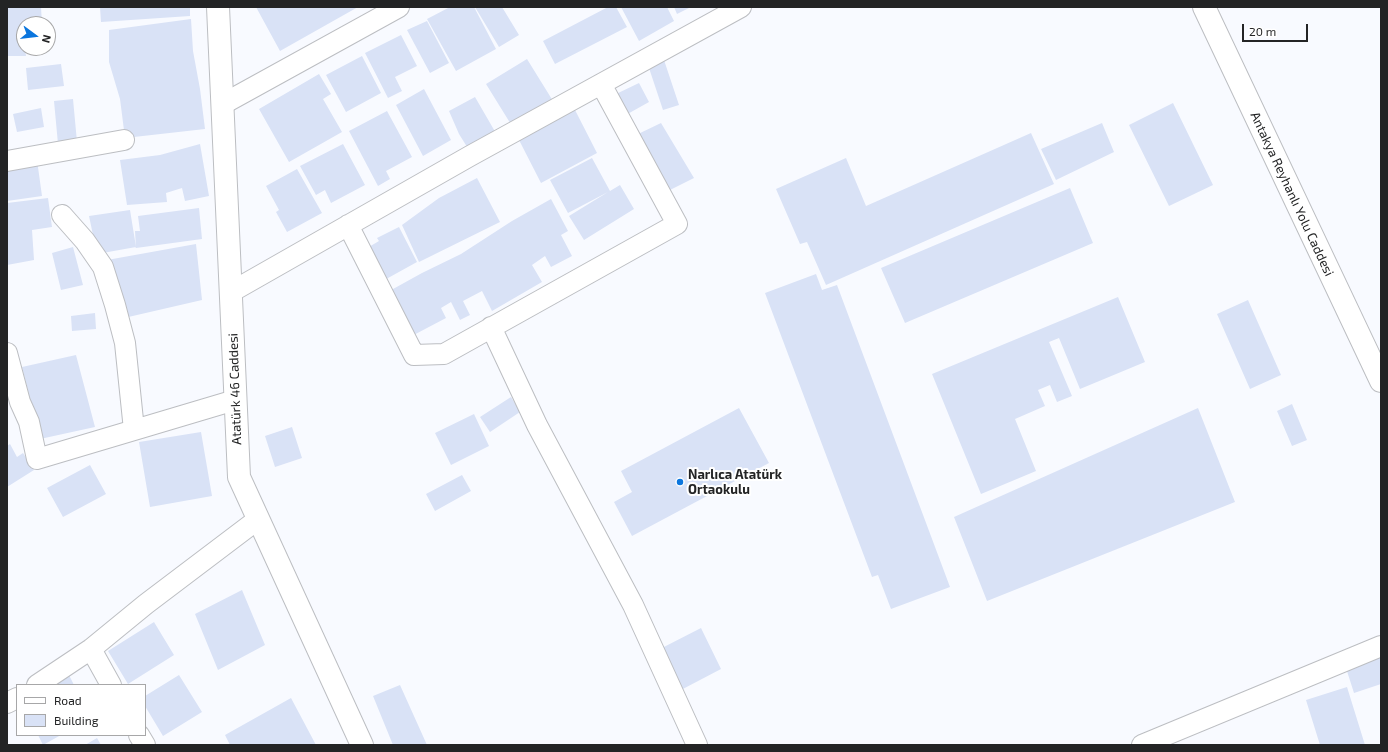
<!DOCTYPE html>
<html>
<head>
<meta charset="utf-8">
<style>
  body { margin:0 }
  #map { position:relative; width:1388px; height:752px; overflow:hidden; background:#f8faff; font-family:"Exo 2",sans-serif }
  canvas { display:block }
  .frame { position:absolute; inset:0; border:8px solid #232425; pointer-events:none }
  .legend { position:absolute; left:16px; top:684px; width:130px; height:52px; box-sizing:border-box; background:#fff; border:1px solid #a7a7a8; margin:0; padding:5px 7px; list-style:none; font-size:12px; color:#232425 }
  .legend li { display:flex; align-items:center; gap:8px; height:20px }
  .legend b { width:20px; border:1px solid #a7a7a8 }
  .north { position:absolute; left:16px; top:16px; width:40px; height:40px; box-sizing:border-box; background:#fff; border:1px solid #a7a7a8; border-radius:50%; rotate:105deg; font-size:11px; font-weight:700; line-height:16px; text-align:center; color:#232425 }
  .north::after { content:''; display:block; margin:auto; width:14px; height:18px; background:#0b76de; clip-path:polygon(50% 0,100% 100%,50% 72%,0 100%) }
  .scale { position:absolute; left:1242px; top:24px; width:66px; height:18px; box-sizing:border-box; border:2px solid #232425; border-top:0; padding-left:5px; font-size:12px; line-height:14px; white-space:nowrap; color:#232425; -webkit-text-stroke:3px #fff; paint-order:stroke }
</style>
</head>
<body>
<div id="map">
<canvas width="1388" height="752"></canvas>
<div class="frame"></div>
<ul class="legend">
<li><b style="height:5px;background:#fff"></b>Road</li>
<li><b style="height:11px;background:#d9e2f6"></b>Building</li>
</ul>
<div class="north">N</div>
<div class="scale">20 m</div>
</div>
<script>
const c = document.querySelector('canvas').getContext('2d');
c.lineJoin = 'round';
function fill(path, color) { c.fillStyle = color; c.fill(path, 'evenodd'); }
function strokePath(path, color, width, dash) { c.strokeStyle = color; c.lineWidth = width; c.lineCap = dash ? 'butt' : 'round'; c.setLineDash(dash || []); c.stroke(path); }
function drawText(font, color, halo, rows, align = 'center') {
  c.font = font + ' "Exo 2",sans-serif'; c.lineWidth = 4; c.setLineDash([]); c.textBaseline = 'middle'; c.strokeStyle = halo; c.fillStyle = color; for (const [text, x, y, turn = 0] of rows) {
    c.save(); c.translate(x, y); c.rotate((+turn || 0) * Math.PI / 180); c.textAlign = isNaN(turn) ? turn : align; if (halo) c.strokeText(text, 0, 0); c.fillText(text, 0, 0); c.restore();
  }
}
const building = new Path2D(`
  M7,7H41L42,24H24V48H25L26,56H7Z
  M100,7H190V16L101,22Z
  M256,7H358L280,51Z
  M450,7H474L496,49L456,71L427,19Z
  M475,7H502L519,35L499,47Z
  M608,7H616L627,27L555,64L543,41Z
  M621,7H667L674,21L639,41Z
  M674,7H691L677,14Z
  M191,19L193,51L200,89L205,129L125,138L120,99L109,62V30Z
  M427,21L449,63L430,73L407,30Z
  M401,35L417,66L395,77L402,91L388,98L365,53Z
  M362,56L381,93L346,112L326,75Z
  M527,59L553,101L512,126L486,84Z
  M664,60L679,105L663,110L648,65Z
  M61,64L64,86L28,90L26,68Z
  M319,74L331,94L323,99L342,132L289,162L259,109Z
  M639,83L649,102L624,116L614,95Z
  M424,89L451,140L423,156L396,105Z
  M475,97L497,135L469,150L459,134L449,111Z
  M73,99L77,142L58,144L54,101Z
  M1173,103L1213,185L1169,206L1129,125Z
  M41,108L44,127L17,132L13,114Z
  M575,110L597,153L541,183L519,140Z
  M387,111L412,157L386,171L390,179L378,186L349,131Z
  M661,123L694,178L666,192L636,135Z
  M1102,123L1114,152L1056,180L1041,149Z
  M1031,133L1054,184L826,285L807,242L800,244L776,189L846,158L866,206Z
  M200,144L209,196L185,201L182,188L166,193L167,202L127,205L120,160L160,155Z
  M343,144L365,185L331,203L325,190L316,195L300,166Z
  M592,158L610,191L620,185L634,209L584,240L569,216L608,192L568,213L550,180Z
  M37,160L42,196L7,201V164Z
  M297,169L322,213L287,232L276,212L279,210L266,186Z
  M477,178L500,222L419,262L402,225L439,198Z
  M1070,188L1093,243L905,323L881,268Z
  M48,198L52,227L32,230L34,260L7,265V203Z
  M551,199L568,231L561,235L572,256L551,267L545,256L532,265L542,282L492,311L482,291L463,301L470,315L460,320L451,302L441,308L446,318L408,338L384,294L422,273L461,254L512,221Z
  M199,208L202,239L136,248L135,231H140L138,216Z
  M130,210L136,247L97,254L89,216Z
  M399,227L417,262L379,283L362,251L379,241L377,238Z
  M196,244L202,300L124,318L107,260Z
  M73,247L83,285L61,290L52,253Z
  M816,274L822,290L837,285L950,587L891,609L878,575L872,577L765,293Z
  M1118,297L1145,362L1080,389L1059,338L1049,342L1072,396L1057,402L1050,385L1038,390L1045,406L1015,419L1036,471L981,494L932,374Z
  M1248,300L1281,375L1250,389L1217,314Z
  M95,313L96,329L72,331L71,316Z
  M76,355L95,427L40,439L22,367Z
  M511,397L520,412L490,432L480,417Z
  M1292,404L1307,440L1292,446L1277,411Z
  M739,408L769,463L632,536L614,502L632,492L621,471Z
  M1198,408L1235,502L987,601L954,517Z
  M474,414L489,446L451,465L435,433Z
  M292,427L302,458L275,467L265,436Z
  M201,432L212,496L150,507L139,442Z
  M10,444L17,457L23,453L34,470L7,487V446Z
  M90,465L106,494L63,517L47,488Z
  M462,475L471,491L435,511L426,494Z
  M242,590L265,645L218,670L195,614Z
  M154,622L174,655L128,684L108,651Z
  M701,628L721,669L679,691L658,650Z
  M1381,656V684L1354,693L1346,668Z
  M69,675L74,685H51Z
  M179,675L202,712L163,736L145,706V696Z
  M400,685L427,745H393L373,696Z
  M1347,687L1365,745H1320L1306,700Z
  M291,698L316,745H230L225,735Z
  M38,735H61L43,745Z
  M97,738L101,745H85Z`);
const minor = new Path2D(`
  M223,104L399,7
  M7,161L124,140
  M62,215L85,241L103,267L115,305L125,343L134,430
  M348,225L414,355L444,354L677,224L601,84
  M231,292L470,156L741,7
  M491,327L537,425L633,605L697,745
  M7,353L20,402L29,422L37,459L235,400
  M91,649L111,685
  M37,685L91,649L146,604L257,520
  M7,703L17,698
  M139,735L145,745
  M1142,745L1381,646`);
const tertiary = new Path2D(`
  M218,7L239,477L362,745`);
const primary = new Path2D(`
  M1204,7L1381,381`);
const markers = [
  [680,482,4,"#0b76de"]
];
const streetNames = [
  ["Antakya Reyhanlı Yolu Caddesi",1292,194,65],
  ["Atatürk 46 Caddesi",235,389,-92]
];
const poiNames = [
  ["Narlıca Atatürk",688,475],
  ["Ortaokulu",688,490]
];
fill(building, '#d9e2f6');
strokePath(minor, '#bcbec2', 22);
strokePath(tertiary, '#bcbec2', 24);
strokePath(primary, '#bcbec2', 24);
strokePath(minor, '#fff', 20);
strokePath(tertiary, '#fff', 22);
strokePath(primary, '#fff', 22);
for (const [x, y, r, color] of markers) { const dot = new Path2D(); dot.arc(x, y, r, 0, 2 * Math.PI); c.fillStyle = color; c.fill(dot); strokePath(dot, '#fff', 1.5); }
drawText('13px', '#232425', '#fff', streetNames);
drawText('bold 13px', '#232425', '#fff', poiNames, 'left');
</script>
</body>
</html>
